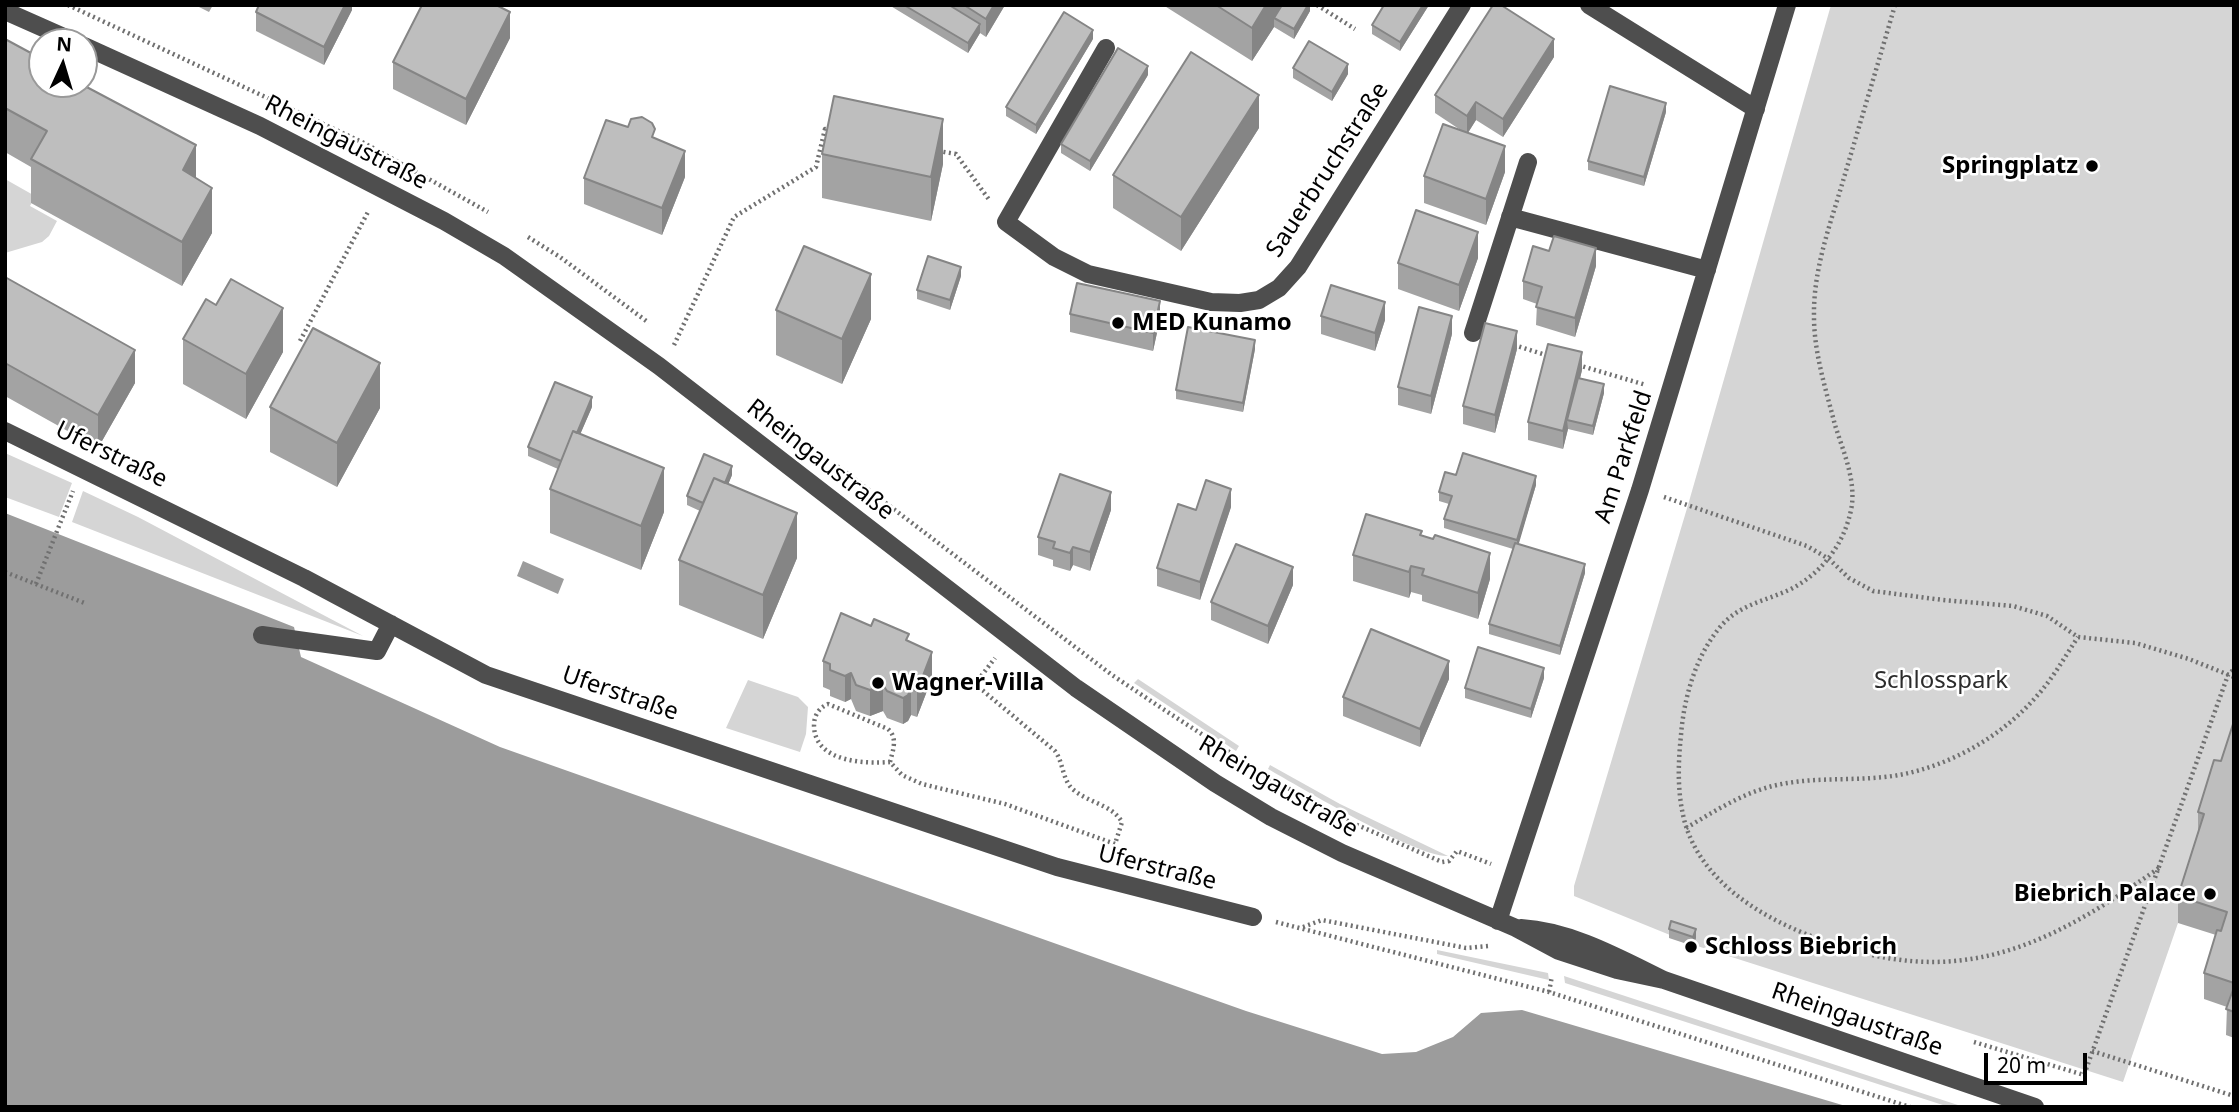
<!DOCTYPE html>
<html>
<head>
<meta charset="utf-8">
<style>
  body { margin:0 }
  #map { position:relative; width:2239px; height:1112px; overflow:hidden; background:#fff; font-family:"Noto Sans",sans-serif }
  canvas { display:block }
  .frame { position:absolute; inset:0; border:7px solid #000; pointer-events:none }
  .north { position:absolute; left:28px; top:28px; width:70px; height:70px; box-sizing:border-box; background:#fff; border:2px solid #999; border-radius:50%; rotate:4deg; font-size:19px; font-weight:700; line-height:28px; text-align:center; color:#000 }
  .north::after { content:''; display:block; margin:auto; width:24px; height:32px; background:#000; clip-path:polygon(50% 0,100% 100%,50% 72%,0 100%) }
  .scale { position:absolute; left:1984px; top:1053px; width:103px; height:32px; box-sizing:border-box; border:4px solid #000; border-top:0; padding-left:9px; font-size:21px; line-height:24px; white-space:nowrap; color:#000; -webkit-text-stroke:5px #fff; paint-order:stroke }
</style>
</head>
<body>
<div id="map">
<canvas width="2239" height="1112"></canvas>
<div class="frame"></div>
<div class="north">N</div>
<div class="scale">20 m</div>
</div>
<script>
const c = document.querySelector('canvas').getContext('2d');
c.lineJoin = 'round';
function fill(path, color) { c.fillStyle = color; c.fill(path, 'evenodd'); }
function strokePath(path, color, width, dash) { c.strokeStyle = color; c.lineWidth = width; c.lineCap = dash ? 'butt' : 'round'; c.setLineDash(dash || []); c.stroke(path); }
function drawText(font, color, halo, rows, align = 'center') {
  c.font = font + ' "Noto Sans",sans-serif'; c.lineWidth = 5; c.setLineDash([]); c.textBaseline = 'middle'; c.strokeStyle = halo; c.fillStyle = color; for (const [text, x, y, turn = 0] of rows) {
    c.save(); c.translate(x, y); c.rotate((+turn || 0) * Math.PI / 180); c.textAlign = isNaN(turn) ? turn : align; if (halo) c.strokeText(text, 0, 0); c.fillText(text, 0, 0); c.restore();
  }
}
const green = new Path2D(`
  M1831,5H2234V747L2178,923L2123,1082L1694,945L1696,938L1670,935L1574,896V886L1688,505Z
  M5,179L35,196L30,206L57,221L49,236L42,242L5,253Z
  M5,453L72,483L59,517L5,497Z
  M83,491L138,517L363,636L72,522Z
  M1138,679L1239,746L1236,751L1134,683Z
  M748,680L798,697L808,707L806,734L800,752L726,728Z
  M1270,765L1340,804L1448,856C1418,858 1300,787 1268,769Z
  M1437,950L1548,973L1549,980L1437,954Z
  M1564,976L1964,1107H1949L1565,983Z`);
const water = new Path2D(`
  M5,513L294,627L301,657L500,747L1246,1011L1382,1054L1416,1052L1453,1037L1481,1013L1522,1010L1849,1107H5Z
  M523,561L564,579L558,594L517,576Z`);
const path = new Path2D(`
  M68,5L364,143L488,212
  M1317,5L1355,29
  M1895,5C1878,64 1860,123 1843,181C1830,225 1813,270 1814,317C1814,353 1826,390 1835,425C1843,451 1857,482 1851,510C1844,544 1822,573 1791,589C1766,601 1740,604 1721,626C1696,655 1684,697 1681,735C1678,764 1677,794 1685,823C1705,892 1782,929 1846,948C1972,987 2058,939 2159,868
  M938,151L956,154L990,201
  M528,237L560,257L649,323
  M300,341L369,210
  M674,345L734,217L816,167L825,129L830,130
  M1514,345L1549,356
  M1578,365L1646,385
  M837,466L1112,675L1163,709L1263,774L1339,817L1442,862L1449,861L1457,851L1491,864
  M1664,497L1807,546L1829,559L1849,578L1873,591L1943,600L2013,606L2047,616L2078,637L2135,643L2189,659L2234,677
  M5,572L87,604
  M36,584L73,491
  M890,762C893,750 898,738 888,729L828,704C819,708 814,715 814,726C815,762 864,764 890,762L902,775L922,784L1005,804L1115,844L1122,822C1112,805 1090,803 1075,791C1062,782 1064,763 1055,751L975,684L995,658
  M1686,828C1715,811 1744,792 1777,785C1817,776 1859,782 1899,775C1949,766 2001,737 2035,698C2052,680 2064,658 2078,637
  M1276,922L1549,992L1910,1107
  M1303,927L1322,920L1466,948L1489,946
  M1549,992L1552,976
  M1974,1042L2084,1075L2228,675L2234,669
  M2092,1051L2234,1096`);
const minor = new Path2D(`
  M1589,5L1756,109
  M5,11L75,42
  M84,46L260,126L444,221L504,256L659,366L1076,688L1215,783L1271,817L1342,853L1516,928L1559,951L1617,970L1664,980
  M1106,48L1006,222L1054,257L1088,274L1211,302L1240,303L1259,300L1279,288L1298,267L1462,5
  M1510,217L1707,270
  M1473,333L1528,162
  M5,431L304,578L486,675L1057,867L1253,917
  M262,635L377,651L391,624
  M1498,921L1640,490L1787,5
  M1521,928C1571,931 1619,958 1664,980L2035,1107`);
const wall = new Path2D(`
  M195,5H213L209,12Z
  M352,5V10L324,65L256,31V12Z
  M889,5H1005L986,37L980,33L968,53Z
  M1163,5H1310V11L1294,39L1274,27L1252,61Z
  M1429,5L1400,51L1372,34V25Z
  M510,38L466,125L393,89V62Z
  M5,39L196,178L212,233L182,286L31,203V167L5,152Z
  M1093,39L1036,134L1006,116V107Z
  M1554,57L1503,137L1476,120L1468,133L1505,172L1486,225L1424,203V176L1462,131L1435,113V95Z
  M1293,68L1348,74L1332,101L1293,78Z
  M1148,75L1090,171L1061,153V144Z
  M1666,112L1644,186L1588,170V161Z
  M1259,128L1181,251L1113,208V175Z
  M655,139L685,177L662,235L584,204V178Z
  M822,154L943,164L931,221L822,198Z
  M1478,258L1459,311L1398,289V263Z
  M1596,266L1575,337L1536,325L1537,304L1523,299V281Z
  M961,276L950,310L917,299V290Z
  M5,277L135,383L98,448L5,396Z
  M776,310L871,319L842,384L776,355Z
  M1070,314L1160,319L1153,351L1070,332Z
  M1321,316L1385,320L1375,351L1321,334Z
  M1452,334L1431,414L1398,405V387Z
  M183,339L283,352L246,419L183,384Z
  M1255,349L1243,412L1176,399V390Z
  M1517,349L1495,433L1463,424V406Z
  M1582,370L1580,378L1604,393L1593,435L1568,429L1563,449L1528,440V422Z
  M270,407L380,408L337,487L270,452Z
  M592,407L580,434L664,512L641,570L550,533V489L558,469L528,456V447Z
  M732,475L728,484L797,558L763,639L679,605V560L700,511L687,505V496Z
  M1456,475L1536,485L1518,544L1585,573L1560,655L1489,634V624L1513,549L1444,528V519L1449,504L1439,501V492Z
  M1231,507L1200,600L1157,586V568L1196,510Z
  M1111,510L1090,571L1073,565L1070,571L1053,566V560L1038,555V537Z
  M1422,536L1490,579L1478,619L1422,601V595L1411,592L1409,598L1353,581V555Z
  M1293,585L1268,644L1211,620V602Z
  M909,641L932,678L917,717L911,715L908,721L903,724L887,718L883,711L870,716L856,711L851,699L845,702L830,696V690L823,687V661Z
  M1544,678L1531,718L1465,698V688Z
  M1449,679L1420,747L1343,716V697Z
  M2234,721V1038L2226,1035L2227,1007L2204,999V973L2216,935L2178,923V896L2198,832V812L2221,761Z
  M1669,929L1696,938L1693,946L1669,938Z`);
const shadedWall = new Path2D(`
  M345,5H352V10L324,65V47Z
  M994,5H1005L986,37V19Z
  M1266,5H1288L1274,18V27L1252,61V28Z
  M1308,5H1310V11L1294,39V29Z
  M1423,5H1429L1400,51V42Z
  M510,12V38L466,125V99Z
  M980,24V33L968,53V43Z
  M1093,30V39L1036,134V125Z
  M1554,39V57L1503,137V119Z
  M1348,64V74L1332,101V92Z
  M1148,66V75L1090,171V161Z
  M1259,95V128L1181,251V217Z
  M1476,102V120L1467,134V116Z
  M1666,103V112L1644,186V177Z
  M943,119V164L931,221V177Z
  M196,145V190L183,170Z
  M1505,146V172L1486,225V199Z
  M685,151V177L662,235V208Z
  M212,188V233L182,286V242Z
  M1478,232V258L1459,311V285Z
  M1596,248V266L1575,337V318Z
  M961,267V276L950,310V300Z
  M871,274V319L842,384V339Z
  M1160,301V319L1153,351V333Z
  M1385,302V320L1375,351V333Z
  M283,308V352L246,419V374Z
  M1452,316V334L1431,414V396Z
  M1517,331V349L1495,433V415Z
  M1255,340V349L1243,412V403Z
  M135,350V383L98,448V415Z
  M1582,352V370L1570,420H1567L1568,429L1563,449V431Z
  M380,363V408L337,487V443Z
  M1604,384V393L1593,435V426Z
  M592,397V407L564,472V462Z
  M732,466V475L715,517V508Z
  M664,468V512L641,570V526Z
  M1536,476V485L1517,550V540Z
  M1231,489V507L1200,600V582Z
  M1111,492V510L1090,571V552Z
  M797,513V558L763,639V595Z
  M1073,547V565L1070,571V553Z
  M1490,553V579L1478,619V593Z
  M1585,564V573L1560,655V646Z
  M1411,566V592L1409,598V572Z
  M1293,567V585L1268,644V626Z
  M932,652V678L917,717V691Z
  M1449,661V679L1420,747V729Z
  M1544,668V678L1531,718V709Z
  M851,673V699L845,702V676Z
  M883,685V711L870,716V690Z
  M911,689V715L908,721L903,724V698Z
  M1696,929V938L1693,946V937Z`);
const building = new Path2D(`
  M259,5H345L324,47L256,12Z
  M422,5H496L510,12L466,99L393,62Z
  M904,5H949L980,24L968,43Z
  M964,5H994L986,19Z
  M1216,5H1266L1252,28Z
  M1282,5H1308L1294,29L1274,18Z
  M1384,5H1423L1400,42L1372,25Z
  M1493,5H1501L1554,39L1503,119L1476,102L1467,116L1435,95Z
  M1064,12L1093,30L1036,125L1006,107Z
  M5,39L42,59V84H81L196,145L183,170L212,188L182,242L31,159L47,131L5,108Z
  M1309,41L1348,64L1332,92L1293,68Z
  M1118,48L1148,66L1090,161L1061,144Z
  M1191,52L1259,95L1181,217L1113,175Z
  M1610,86L1666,103L1644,177L1588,161Z
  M834,96L943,119L931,177L822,154Z
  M642,117L652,123L655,129L652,137L685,151L662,208L584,178L606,120L628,127L631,119Z
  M1443,124L1505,146L1486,199L1424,176Z
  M1416,210L1478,232L1459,285L1398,263Z
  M1554,236L1596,248L1575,318L1536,307L1542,287L1523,281L1533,246L1549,251Z
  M804,246L871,274L842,339L776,310Z
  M928,256L961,267L950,300L917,290Z
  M5,277L135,350L98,415L5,363Z
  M231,279L283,308L246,374L183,339L206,299L216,305Z
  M1077,283L1160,301L1153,333L1070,314Z
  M1331,285L1385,302L1375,333L1321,316Z
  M1419,307L1452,316L1431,396L1398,387Z
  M1485,323L1517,331L1495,415L1463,406Z
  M1188,327L1255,340L1243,403L1176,390Z
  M313,328L380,363L337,443L270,407Z
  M1548,344L1582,352L1563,431L1528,422Z
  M1578,378L1604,384L1593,426L1567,420Z
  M555,382L592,397L577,433L573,431L561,461L528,447Z
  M573,431L664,468L641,526L550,489Z
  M1463,453L1536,476L1517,540L1444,519L1452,496L1439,492L1445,472L1456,475Z
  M704,454L732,466L725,483L714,478L703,503L687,496Z
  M1060,474L1111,492L1090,552L1073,547L1070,553L1053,548L1055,542L1038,537Z
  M714,478L797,513L763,595L679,560Z
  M1206,480L1231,489L1200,582L1157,568L1178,504L1196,510Z
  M1366,514L1422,531L1420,535L1433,539L1435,535L1490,553L1478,593L1422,575L1424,569L1411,566L1409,572L1353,555Z
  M1515,543L1585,564L1560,646L1489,624Z
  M1236,544L1293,567L1268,626L1211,602Z
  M841,613L871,626L874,619L909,634L906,640L932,652L917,691L911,689L908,695L903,698L887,691L883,685L870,690L856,685L851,673L845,676L830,670V664L823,661Z
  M1371,629L1449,661L1420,729L1343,697Z
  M1478,647L1544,668L1531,709L1465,688Z
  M2234,721V983L2204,973L2217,930L2221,931L2227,912L2178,896L2204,814L2198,812L2214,760L2221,761Z
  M1671,921L1696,929L1693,937L1669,929Z
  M2234,987V1012L2226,1009Z`);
const markers = [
  [2092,166,7,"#000"],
  [1118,323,7,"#000"],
  [878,683,7,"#000"],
  [2210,894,7,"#000"],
  [1691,947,7,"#000"]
];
const streetNames = [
  ["Rheingaustraße",346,143,27],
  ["Sauerbruchstraße",1328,170,-57],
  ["Uferstraße",111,455,26],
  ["Am Parkfeld",1624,457,-72],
  ["Rheingaustraße",820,460,38],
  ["Uferstraße",620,694,19],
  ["Rheingaustraße",1278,787,30],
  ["Uferstraße",1157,868,14],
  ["Rheingaustraße",1857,1020,19]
];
const poiNames = [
  ["Springplatz",2078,166,"right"],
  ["MED Kunamo",1132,323],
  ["Wagner-Villa",892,683],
  ["Biebrich Palace",2196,894,"right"],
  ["Schloss Biebrich",1705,947]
];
const parkNames = [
  ["Schlosspark",1941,681]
];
fill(green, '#d5d5d5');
fill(water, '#9c9c9c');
strokePath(path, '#707070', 4.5, [2, 3.5]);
strokePath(minor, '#4e4e4e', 18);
fill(wall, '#a3a3a3');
fill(shadedWall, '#858585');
fill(building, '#bebebe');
strokePath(building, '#858585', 2);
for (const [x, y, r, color] of markers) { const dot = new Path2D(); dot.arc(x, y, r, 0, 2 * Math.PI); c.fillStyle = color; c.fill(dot); strokePath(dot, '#fff', 2.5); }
drawText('24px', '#000', '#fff', streetNames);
drawText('bold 24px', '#000', '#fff', poiNames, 'left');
drawText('24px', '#2c2c2c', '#fff', parkNames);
</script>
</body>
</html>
